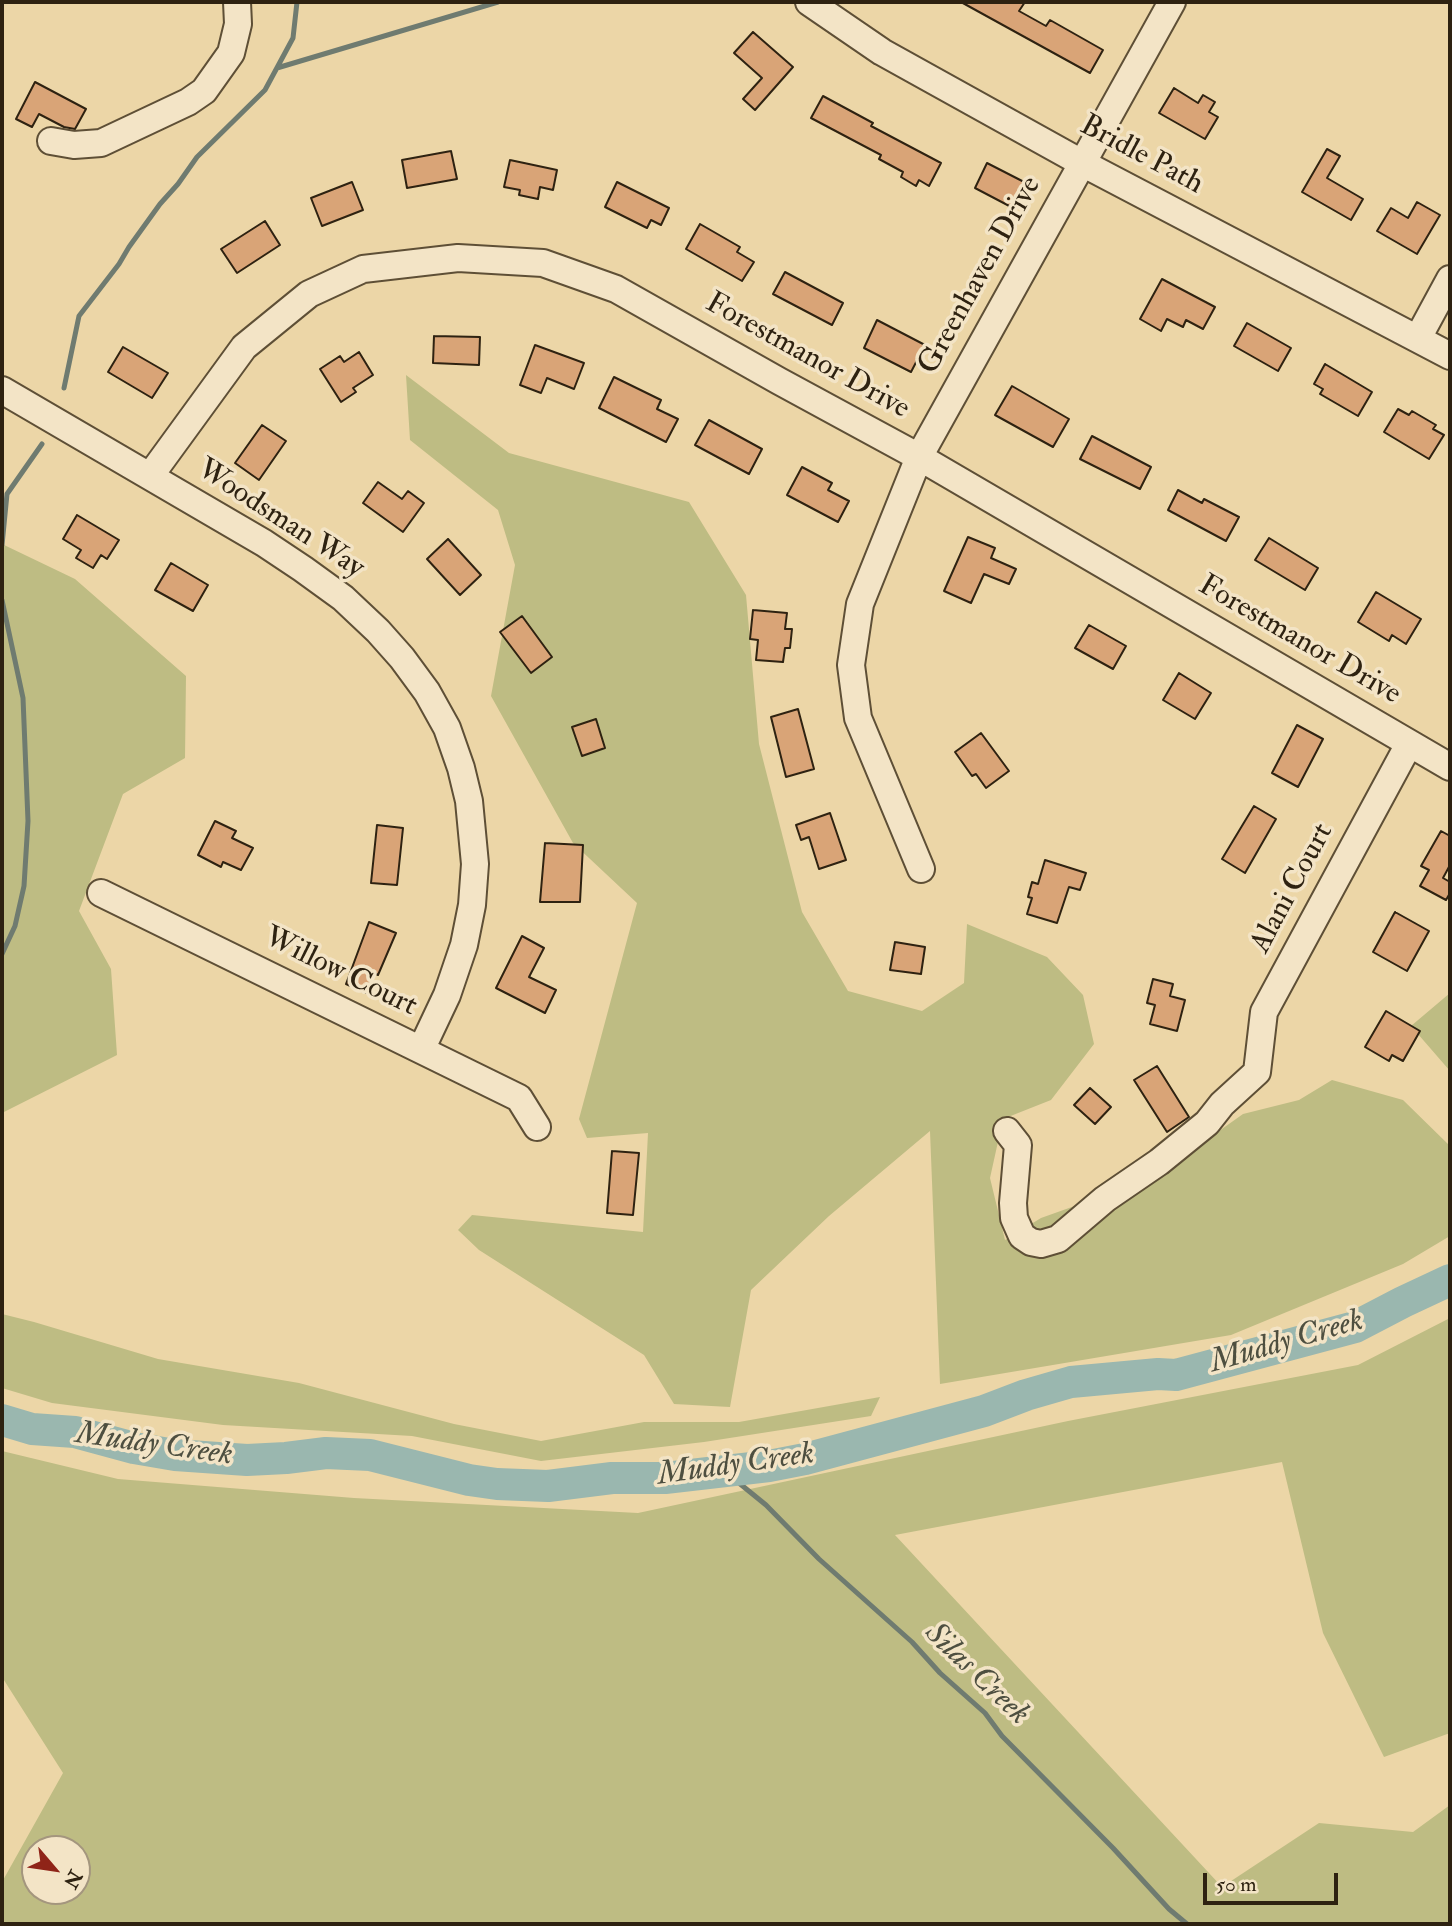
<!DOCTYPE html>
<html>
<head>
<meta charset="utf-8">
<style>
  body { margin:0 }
  #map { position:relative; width:1452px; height:1926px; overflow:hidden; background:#ecd6a7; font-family:"IM FELL Double Pica",serif }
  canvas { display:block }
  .frame { position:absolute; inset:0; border:4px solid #2e2211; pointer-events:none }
  .north { position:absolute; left:21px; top:1835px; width:70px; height:70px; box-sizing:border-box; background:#f3e4c6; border:2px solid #a4967e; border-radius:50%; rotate:119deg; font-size:19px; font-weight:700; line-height:28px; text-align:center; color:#2e2211 }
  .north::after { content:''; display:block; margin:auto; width:24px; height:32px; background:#8f2418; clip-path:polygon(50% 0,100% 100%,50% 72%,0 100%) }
  .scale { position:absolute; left:1203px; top:1873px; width:135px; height:32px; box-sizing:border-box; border:4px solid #2e2211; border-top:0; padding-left:9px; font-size:21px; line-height:24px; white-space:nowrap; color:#2e2211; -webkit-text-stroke:5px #f3e4c6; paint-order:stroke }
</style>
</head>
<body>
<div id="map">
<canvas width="1452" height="1926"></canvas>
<div class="frame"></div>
<div class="north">N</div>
<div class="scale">50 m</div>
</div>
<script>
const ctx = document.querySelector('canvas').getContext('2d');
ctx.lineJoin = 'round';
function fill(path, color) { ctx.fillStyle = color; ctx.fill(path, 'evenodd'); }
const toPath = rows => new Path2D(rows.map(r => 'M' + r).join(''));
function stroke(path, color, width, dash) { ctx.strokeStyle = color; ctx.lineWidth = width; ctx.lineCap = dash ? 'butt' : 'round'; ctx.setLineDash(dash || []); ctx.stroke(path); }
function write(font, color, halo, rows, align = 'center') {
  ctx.font = font + ' "IM FELL Double Pica",serif'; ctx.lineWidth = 7; ctx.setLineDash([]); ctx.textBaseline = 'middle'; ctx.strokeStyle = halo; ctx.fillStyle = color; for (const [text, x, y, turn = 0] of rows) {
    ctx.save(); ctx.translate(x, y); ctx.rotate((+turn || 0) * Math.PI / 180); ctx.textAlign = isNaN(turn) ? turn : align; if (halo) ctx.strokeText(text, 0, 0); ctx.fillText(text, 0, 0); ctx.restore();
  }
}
const green = toPath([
  [406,375,509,453,689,502,746,595,759,744,802,912,848,991,922,1011,964,983,967,924,1047,957,1083,995,1094,1044,1051,1100,1003,1119,990,1178,1005,1240,1041,1218,1153,1178,1243,1114,1299,1100,1332,1080,1403,1100,1450,1146,1450,1236,1403,1264,1231,1335,940,1384,930,1131,829,1216,751,1290,730,1407,674,1404,644,1355,479,1250,458,1230,472,1215,643,1232,648,1133,587,1138,579,1119,637,903,573,843,491,696,515,565,498,510,410,440],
  [2,544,75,579,186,676,185,758,123,794,79,911,111,969,117,1055,2,1113],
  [1450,993,1450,1071,1411,1026],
  [2,1314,34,1322,158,1359,299,1383,454,1424,541,1441,644,1422,739,1422,880,1397,871,1416,704,1442,541,1461,412,1436,223,1425,52,1403,2,1388],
  [1450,1318,1450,1733,1384,1757,1323,1633,1282,1462,895,1535,1222,1887,1319,1823,1413,1832,1450,1805,1450,1924,2,1924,2,1882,63,1773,2,1677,2,1451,118,1479,354,1498,638,1513,1068,1421,1358,1365],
  [77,1849,77,1891,35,1891,35,1849]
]);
const stream = toPath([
  [277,68,498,2],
  [64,388,79,316,119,264,129,247,160,204,178,184,197,157,265,90,293,38,297,2],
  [2,545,7,494,42,444],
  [2,600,23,698,28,821,24,886,15,926,2,954],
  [723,1470,766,1505,819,1559,912,1642,940,1673,985,1713,1002,1736,1113,1848,1169,1909,1187,1924]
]);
const river = toPath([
  [2,1420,32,1429,75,1432,134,1448,175,1455,247,1460,286,1458,326,1453,370,1455,469,1480,497,1484,548,1486,612,1478,665,1478,769,1466,805,1459,984,1411,1026,1395,1071,1382,1158,1374,1176,1375,1355,1327,1403,1302,1450,1280]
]);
const building = toPath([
  [961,2,1025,2,1019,11,1046,26,1050,20,1103,50,1090,73,961,2],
  [753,32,793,67,755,110,743,99,762,78,734,53,753,32],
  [35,82,86,109,75,129,64,127,39,114,32,127,16,119,35,82],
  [1174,88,1198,103,1203,95,1215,102,1209,112,1218,117,1205,139,1159,113,1174,88],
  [823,96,873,123,871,126,941,163,929,186,919,180,916,186,901,177,903,172,879,159,881,155,811,118,823,96],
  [1327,149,1340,156,1327,178,1363,199,1351,220,1302,192,1327,149],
  [451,151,457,179,407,188,402,160,451,151],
  [510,160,557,170,553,190,540,187,538,199,519,195,520,190,504,187,510,160],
  [987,163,1028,184,1015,209,975,188,987,163],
  [352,182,363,210,322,226,311,198,352,182],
  [617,182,669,208,661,225,651,220,647,228,605,207,617,182],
  [1417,202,1440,215,1417,254,1377,231,1391,208,1408,218,1417,202],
  [265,221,280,245,237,273,221,249,265,221],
  [700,224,740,247,737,252,754,262,742,281,686,249,700,224],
  [785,272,843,303,832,325,773,294,785,272],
  [1162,279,1215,307,1203,329,1186,320,1183,327,1167,319,1161,331,1140,319,1162,279],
  [877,320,925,345,911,372,864,348,877,320],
  [1247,323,1291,348,1278,371,1234,346,1247,323],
  [434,336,480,337,479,365,433,363,434,336],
  [535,345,584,363,574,389,547,378,541,393,520,385,535,345],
  [123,347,168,373,152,398,108,372,123,347],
  [359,352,373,375,353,388,356,392,341,402,320,369,340,356,344,362,359,352],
  [1325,364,1372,392,1358,416,1320,394,1323,389,1314,384,1325,364],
  [614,377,661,400,657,409,678,419,666,442,599,408,614,377],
  [1012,386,1069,419,1053,447,995,415,1012,386],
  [1398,409,1409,415,1412,411,1436,425,1433,429,1444,435,1429,459,1384,432,1398,409],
  [709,420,762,449,749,474,695,445,709,420],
  [262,425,286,441,259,480,235,463,262,425],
  [1092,436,1151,467,1140,489,1080,459,1092,436],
  [802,467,832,483,828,490,849,501,838,522,787,495,802,467],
  [378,482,402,499,408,491,424,503,403,532,363,503,378,482],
  [1178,490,1202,503,1204,499,1239,517,1226,541,1168,510,1178,490],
  [77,515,119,540,107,559,101,555,93,568,76,558,81,550,63,539,77,515],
  [968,537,995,548,991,558,1016,569,1009,584,984,574,971,603,944,591,968,537],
  [1269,538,1318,568,1305,590,1255,560,1269,538],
  [448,539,481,575,460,595,427,559,448,539],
  [171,563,208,585,193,611,155,590,171,563],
  [1376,592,1421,619,1406,644,1392,635,1389,641,1358,622,1376,592],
  [753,610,787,613,785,629,792,629,790,648,785,648,783,662,756,660,758,640,750,639,753,610],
  [522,616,552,657,531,673,500,632,522,616],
  [1089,625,1126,646,1113,669,1075,648,1089,625],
  [1179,673,1211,693,1195,719,1163,700,1179,673],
  [798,709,814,769,786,777,771,717,798,709],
  [596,719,605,748,582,756,572,727,596,719],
  [1297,725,1323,739,1298,787,1272,773,1297,725],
  [981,733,1009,771,986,788,976,774,972,776,955,752,981,733],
  [1254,806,1276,819,1245,873,1222,859,1254,806],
  [830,813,846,860,819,869,809,837,801,840,796,825,830,813],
  [215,821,236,831,232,838,253,848,241,870,223,862,221,867,198,855,215,821],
  [377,825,403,828,397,885,371,883,377,825],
  [1441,831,1450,836,1450,865,1443,878,1450,882,1450,893,1446,900,1420,886,1429,870,1421,866,1441,831],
  [545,843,583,845,580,902,540,902,545,843],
  [1045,860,1086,873,1080,890,1069,887,1057,923,1027,914,1032,898,1028,897,1032,882,1038,884,1045,860],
  [1395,912,1429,931,1407,971,1373,952,1395,912],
  [369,922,396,933,378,975,374,973,366,993,346,984,369,922],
  [522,936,544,948,529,977,556,990,545,1013,496,988,522,936],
  [895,942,925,947,921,974,890,970,895,942],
  [1153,979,1173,984,1170,996,1185,1000,1177,1031,1150,1024,1155,1005,1147,1003,1153,979],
  [1386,1011,1420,1031,1403,1061,1392,1055,1389,1061,1365,1047,1386,1011],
  [1157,1066,1189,1117,1167,1132,1134,1080,1157,1066],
  [1090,1088,1111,1107,1095,1124,1074,1105,1090,1088],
  [612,1151,639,1153,633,1215,607,1213,612,1151]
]);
const minor = toPath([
  [809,2,882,52,1082,163,1450,356],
  [51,141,74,145,101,143,188,102,204,91,231,53,238,24,237,2],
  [1418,338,1450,279],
  [2,390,264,543,303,569,343,598,378,631,402,658,427,692,447,728,461,768,469,801,475,864,472,905,464,945,447,995,421,1050],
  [150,476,244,347,309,294,363,269,458,258,543,263,616,289,779,381,919,457,1450,767],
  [921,869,858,718,851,665,860,604,919,457,1172,2],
  [101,893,519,1098,537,1127],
  [1007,1131,1018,1145,1013,1203,1014,1218,1022,1236,1031,1242,1041,1244,1058,1239,1105,1199,1159,1162,1207,1123,1222,1104,1257,1072,1264,1012,1409,744]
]);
const streetNames = [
  ["Bridle Path",1141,156,28],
  ["Greenhaven Drive",981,276,-61],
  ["Forestmanor Drive",807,357,29],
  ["Woodsman Way",280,520,33],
  ["Forestmanor Drive",1299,641,30],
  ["Alani Court",1293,889,-62],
  ["Willow Court",340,973,26]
];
const waterNames = [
  ["Muddy Creek",1287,1343,-16],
  ["Muddy Creek",154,1446,8],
  ["Muddy Creek",736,1466,-8],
  ["Silas Creek",976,1675,44]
];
fill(green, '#bebc83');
stroke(stream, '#6f7b70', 5);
stroke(river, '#9ab7af', 32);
fill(building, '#d9a477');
stroke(building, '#2e2211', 2);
stroke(minor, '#5e4f36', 30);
stroke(minor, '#f3e4c6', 26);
write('30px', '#2e2211', '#f3e4c6', streetNames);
write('italic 32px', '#4e4f40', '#f3e4c6', waterNames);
</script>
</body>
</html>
